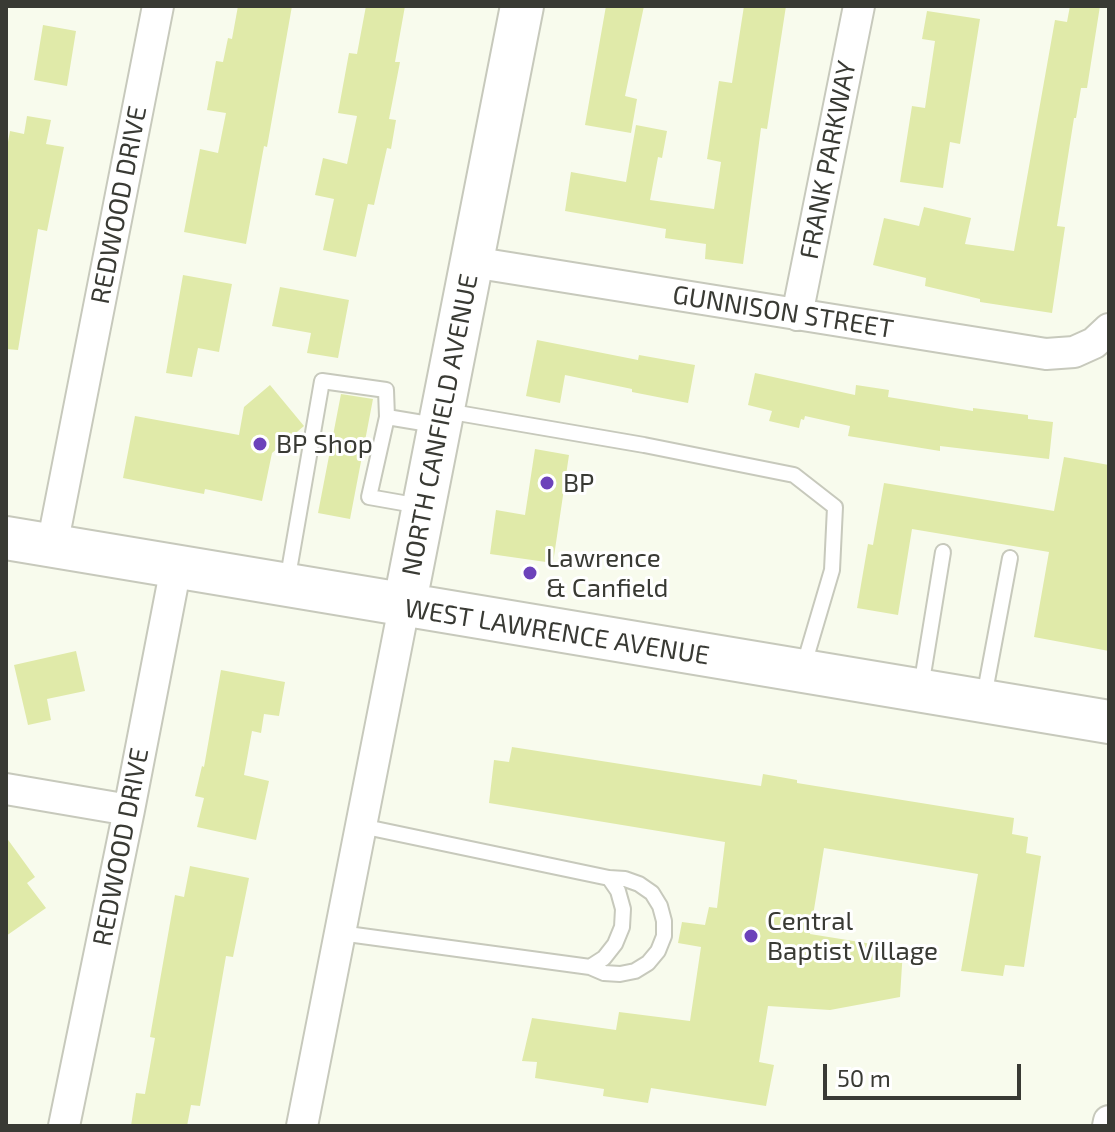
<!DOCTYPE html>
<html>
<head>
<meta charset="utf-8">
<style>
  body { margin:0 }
  #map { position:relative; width:1115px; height:1132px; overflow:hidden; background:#f8fbed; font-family:"Exo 2",sans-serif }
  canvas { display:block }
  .frame { position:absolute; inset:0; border:8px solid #393a34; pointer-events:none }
  .scale { position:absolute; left:823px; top:1064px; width:198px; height:36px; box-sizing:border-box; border:4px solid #393a34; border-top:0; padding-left:10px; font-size:24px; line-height:28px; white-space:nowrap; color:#393a34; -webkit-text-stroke:6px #fff; paint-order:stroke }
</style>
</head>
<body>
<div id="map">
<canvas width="1115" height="1132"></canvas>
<div class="frame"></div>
<div class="scale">50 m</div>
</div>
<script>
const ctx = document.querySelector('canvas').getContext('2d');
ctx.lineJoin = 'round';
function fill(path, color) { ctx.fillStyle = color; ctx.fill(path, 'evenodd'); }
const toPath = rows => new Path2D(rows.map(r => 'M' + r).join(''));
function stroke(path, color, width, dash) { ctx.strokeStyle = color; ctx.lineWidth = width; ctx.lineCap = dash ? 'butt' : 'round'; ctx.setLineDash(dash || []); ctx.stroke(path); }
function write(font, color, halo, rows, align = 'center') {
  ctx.font = font + ' "Exo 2",sans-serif'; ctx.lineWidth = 6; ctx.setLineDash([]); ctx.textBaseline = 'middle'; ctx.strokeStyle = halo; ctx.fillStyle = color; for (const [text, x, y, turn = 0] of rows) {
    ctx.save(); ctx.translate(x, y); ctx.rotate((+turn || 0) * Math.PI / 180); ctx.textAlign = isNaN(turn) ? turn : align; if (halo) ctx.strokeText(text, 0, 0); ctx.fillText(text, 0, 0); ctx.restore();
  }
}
const building = toPath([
  [238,6,292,6,267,147,264,146,246,244,184,232,200,149,218,153,226,113,207,110,216,61,223,62,228,38,232,39],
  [366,6,405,6,395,62,400,62,389,119,396,120,391,149,387,148,374,205,368,204,356,257,323,250,334,199,315,195,323,158,347,164,357,116,338,113,349,53,357,54],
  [606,6,644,6,625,96,637,99,631,133,585,125],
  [744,6,786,6,767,129,761,128,743,264,705,259,706,244,665,238,666,229,565,211,571,172,626,182,636,125,667,131,662,158,658,157,650,200,714,209,721,162,707,159,719,81,732,83],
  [1070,6,1100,6,1087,88,1081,88,1076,118,1074,118,1057,226,1065,227,1052,313,980,302,980,299,925,286,926,278,873,265,884,218,919,226,924,207,971,218,965,244,1014,251,1055,20,1067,22],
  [927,11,980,19,960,144,950,142,943,188,900,182,912,106,925,108,935,41,922,39],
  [43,25,76,31,67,86,34,80],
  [27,116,51,120,46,144,64,147,47,231,38,229,18,350,6,349,6,153,10,131,24,134],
  [183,275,232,284,219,352,198,348,192,377,166,373],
  [280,287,349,300,338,358,307,353,311,333,272,326],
  [537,340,638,360,639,355,695,365,688,403,632,392,632,389,565,375,560,403,526,396],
  [755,373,855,395,856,385,889,390,888,397,973,411,973,408,1028,415,1028,419,1053,422,1049,459,940,446,940,451,848,436,850,426,805,416,804,420,801,419,799,428,769,421,772,411,748,405],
  [270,385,304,426,272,453,262,501,205,489,204,494,123,478,135,416,239,435,244,407],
  [341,394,373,399,350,519,318,513],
  [535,449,569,455,553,563,490,554,496,510,525,515],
  [1064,457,1109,465,1109,651,1034,637,1049,552,912,529,898,615,857,608,868,544,873,545,884,483,1054,511],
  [76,651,85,691,47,699,51,720,28,725,14,665],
  [221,670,285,682,279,716,264,714,261,733,252,731,244,775,269,781,256,840,197,827,204,798,195,796,202,766,204,767],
  [512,747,761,786,763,774,797,780,797,783,1014,818,1012,834,1028,837,1026,853,1041,856,1024,967,1005,965,1003,976,961,971,978,874,824,848,810,934,903,949,900,997,830,1010,768,1006,759,1062,774,1065,766,1106,651,1088,648,1103,603,1096,604,1089,535,1078,537,1062,522,1061,532,1018,616,1030,619,1012,690,1021,701,947,678,943,682,922,705,925,709,907,717,908,725,842,489,803,494,760,509,762],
  [6,837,35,877,27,883,46,908,6,936],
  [190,866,249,878,233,957,226,956,200,1106,191,1105,187,1126,131,1126,136,1093,145,1094,155,1038,150,1037,175,895,184,897]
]);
const lane = toPath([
  [446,411,644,445,794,475,835,507,832,570,803,668],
  [420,506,369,497,387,417,435,425],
  [287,582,322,381,386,390,387,417],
  [921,687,943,552],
  [984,697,1010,558],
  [361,826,609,878,618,891,623,909,622,927,615,944,604,958,590,967],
  [340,933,590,967,604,973,620,974,635,971,648,963,658,951,664,936,664,921,660,906,652,893,639,884,625,879,609,878]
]);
const street = toPath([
  [472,262,1046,354,1074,352,1094,343,1109,329],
  [797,315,859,6],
  [52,546,158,6],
  [6,789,129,810],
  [64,1126,129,810,176,567],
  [302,1126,404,607],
  [1108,1126,1109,1121]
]);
const secondary = toPath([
  [6,538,1109,722],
  [404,607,522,6]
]);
const markers = [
  [260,444,8,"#6c42ba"],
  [547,483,8,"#6c42ba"],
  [530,573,8,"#6c42ba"],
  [751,936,8,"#6c42ba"]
];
const streetNames = [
  ["FRANK PARKWAY",828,160,-79],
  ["REDWOOD DRIVE",119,205,-79],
  ["GUNNISON STREET",783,312,9],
  ["NORTH CANFIELD AVENUE",440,425,-79],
  ["WEST LAWRENCE AVENUE",557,632,9],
  ["REDWOOD DRIVE",121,847,-79]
];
const poiNames = [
  ["BP Shop",276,444],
  ["BP",563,483],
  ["Lawrence",546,558],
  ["& Canfield",546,588],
  ["Central",767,921],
  ["Baptist Village",767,951]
];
fill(building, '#e0eaa9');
stroke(lane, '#c7c9bc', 18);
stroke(street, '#c7c9bc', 34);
stroke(secondary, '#c7c9bc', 46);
stroke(lane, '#fff', 14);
stroke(street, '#fff', 30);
stroke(secondary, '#fff', 42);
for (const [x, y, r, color] of markers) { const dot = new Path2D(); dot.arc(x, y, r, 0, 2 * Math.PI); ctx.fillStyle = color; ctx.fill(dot); stroke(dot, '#fff', 3); }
write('26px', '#393a34', '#fff', streetNames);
write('26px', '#393a34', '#fff', poiNames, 'left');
</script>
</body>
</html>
